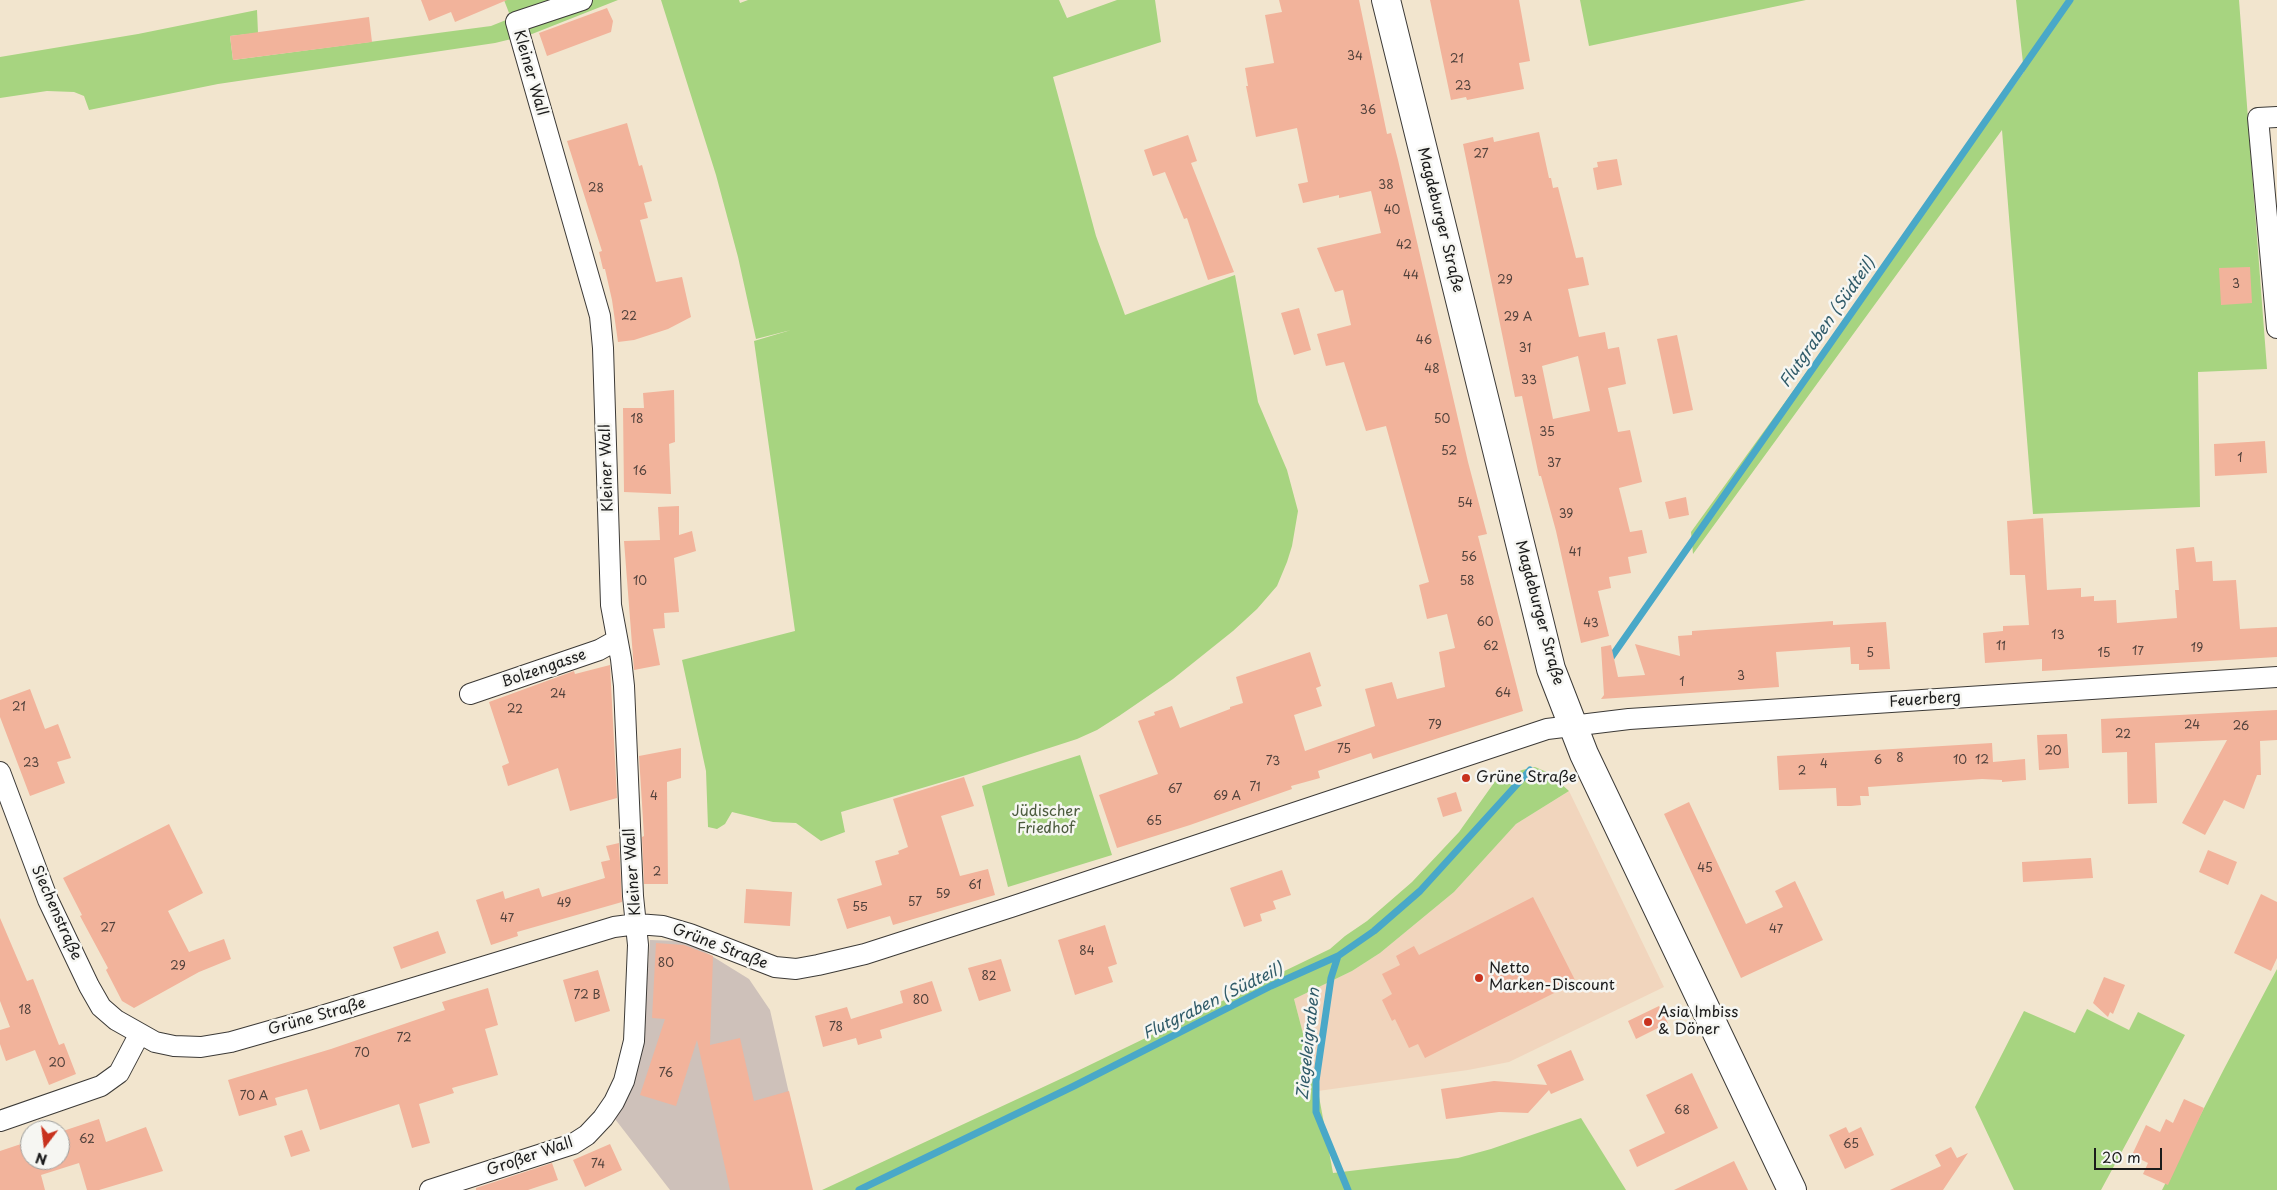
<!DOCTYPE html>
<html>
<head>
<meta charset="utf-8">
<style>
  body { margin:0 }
  #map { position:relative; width:2277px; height:1190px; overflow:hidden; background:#f2e5ce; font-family:"Playpen Sans",sans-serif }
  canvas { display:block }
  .north { position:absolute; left:20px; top:1120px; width:50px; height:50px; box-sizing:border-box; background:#f6f6f2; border:1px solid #9f9f9c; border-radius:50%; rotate:195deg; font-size:14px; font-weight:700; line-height:20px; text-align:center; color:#1c1c1c }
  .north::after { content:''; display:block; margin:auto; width:18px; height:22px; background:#c8321e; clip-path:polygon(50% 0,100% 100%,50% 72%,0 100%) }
  .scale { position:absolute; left:2094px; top:1148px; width:68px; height:22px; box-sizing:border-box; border:2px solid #1c1c1c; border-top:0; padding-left:6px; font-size:15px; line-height:18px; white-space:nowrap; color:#1c1c1c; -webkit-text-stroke:4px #f6f6f2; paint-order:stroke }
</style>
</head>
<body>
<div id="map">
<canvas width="2277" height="1190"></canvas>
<div class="north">N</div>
<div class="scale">20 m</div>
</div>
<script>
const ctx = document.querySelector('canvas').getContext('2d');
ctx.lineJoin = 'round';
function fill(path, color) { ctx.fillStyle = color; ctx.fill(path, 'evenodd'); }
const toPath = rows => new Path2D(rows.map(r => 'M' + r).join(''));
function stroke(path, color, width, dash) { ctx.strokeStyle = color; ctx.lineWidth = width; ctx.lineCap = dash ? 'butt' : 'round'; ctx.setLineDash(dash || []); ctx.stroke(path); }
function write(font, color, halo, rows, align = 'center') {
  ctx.font = font + ' "Playpen Sans",sans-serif'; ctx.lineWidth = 5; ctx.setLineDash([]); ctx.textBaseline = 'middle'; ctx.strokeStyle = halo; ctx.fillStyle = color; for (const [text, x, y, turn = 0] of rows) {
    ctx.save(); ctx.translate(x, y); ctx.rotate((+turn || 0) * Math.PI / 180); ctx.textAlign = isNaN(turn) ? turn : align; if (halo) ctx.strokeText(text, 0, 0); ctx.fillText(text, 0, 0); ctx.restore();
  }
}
const built = toPath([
  [1569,791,1664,987,1509,1062,1468,1070,1318,1091,1294,999,1352,971,1380,953,1454,892,1516,824]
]);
const industrial = toPath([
  [650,940,681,941,694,945,749,979,770,1010,811,1190,670,1190,615,1119,631,1089,641,1057]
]);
const green = toPath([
  [504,0,618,0,532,34,495,43,218,84,89,110,84,96,74,92,47,91,0,98,0,57,138,34,257,10,258,33,230,36,233,60,491,26,511,18],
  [661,0,739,0,740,3,748,0,1059,0,1067,18,1117,0,1155,0,1161,42,1053,77,1096,236,1125,315,1235,275,1258,402,1287,470,1298,511,1292,546,1287,562,1277,586,1257,609,1233,631,1173,679,1119,716,1097,730,1077,739,966,775,841,812,845,832,821,841,796,823,773,822,732,812,725,824,717,829,708,827,706,771,682,660,795,631,754,341,791,330,756,339,738,257,716,175],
  [1580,0,1806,0,1589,46],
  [2016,0,2239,0,2267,369,2198,372,2200,507,2033,514,2002,130,1693,554,1691,532,2024,72],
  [1080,755,1112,855,1008,887,982,786],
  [1535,767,1549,773,1569,791,1516,824,1454,892,1380,953,1352,971,1294,999,1318,1091,1333,1173,1458,1158,1491,1149,1581,1118,1626,1190,822,1190,1069,1075,1330,949,1345,936,1367,921,1412,882,1459,832,1496,780,1522,770],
  [2277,969,2277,1190,2162,1190,2225,1067],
  [2087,1009,2129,1030,2138,1012,2185,1035,2101,1190,2014,1190,1975,1107,2024,1011,2075,1033]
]);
const stream = toPath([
  [1608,662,2070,0],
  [1338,956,1331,978,1316,1081,1316,1112,1348,1190],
  [859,1190,1074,1086,1271,986,1338,956,1374,931,1420,891,1530,770]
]);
const building = toPath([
  [421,0,507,0,455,22,451,12,429,21],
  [1279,0,1359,0,1387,134,1391,133,1398,160,1468,462,1487,534,1478,536,1523,711,1373,759,1371,753,1318,771,1320,778,1291,786,1292,789,1190,825,1117,848,1099,795,1158,774,1138,721,1155,715,1154,712,1172,706,1180,728,1230,709,1230,707,1243,703,1236,677,1310,652,1321,686,1316,688,1322,706,1294,715,1305,751,1375,726,1365,689,1392,682,1397,699,1445,687,1439,652,1455,648,1447,614,1427,619,1419,585,1429,582,1386,426,1366,431,1344,362,1326,366,1317,334,1351,325,1343,290,1335,292,1317,248,1381,233,1371,191,1339,198,1339,195,1303,203,1298,184,1308,182,1297,128,1256,137,1246,86,1248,86,1245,68,1274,63,1265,15,1282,12],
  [1430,0,1519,0,1530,61,1519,63,1524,89,1467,100,1466,97,1451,100],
  [607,8,613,21,611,32,547,56,539,33],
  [369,17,372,42,233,60,230,36],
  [627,123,639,166,642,165,652,201,644,203,648,218,640,220,656,282,682,277,691,317,668,329,634,340,618,342,612,300,605,269,603,269,599,252,602,251,567,141],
  [1539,132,1549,178,1551,178,1553,188,1558,187,1576,258,1583,257,1589,285,1568,289,1579,337,1605,332,1608,349,1619,347,1626,384,1608,388,1618,432,1630,430,1642,482,1619,488,1630,532,1642,530,1647,553,1628,557,1631,573,1609,577,1611,588,1598,591,1609,636,1581,643,1556,531,1541,476,1539,476,1522,396,1515,397,1463,144,1493,137,1494,142],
  [1578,356,1590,411,1553,419,1542,366],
  [1188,135,1197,161,1191,163,1234,272,1208,280,1187,218,1184,219,1165,172,1153,176,1144,150],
  [1617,159,1622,185,1597,190,1593,168,1598,167,1597,162],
  [2250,267,2252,303,2221,305,2219,268],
  [1299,308,1311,350,1294,355,1281,313],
  [1677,335,1693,410,1673,414,1657,339],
  [674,390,675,442,669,444,671,494,624,492,623,408,644,408,643,393],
  [2265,441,2267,473,2215,476,2214,444],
  [1686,497,1689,515,1669,519,1665,502],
  [679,506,679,535,692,531,696,551,674,558,679,612,664,613,665,628,653,629,660,665,634,670,624,541,660,540,658,507],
  [2043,518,2047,590,2081,588,2081,597,2094,596,2094,601,2116,600,2117,623,2177,618,2175,590,2179,590,2176,549,2194,547,2196,562,2212,561,2213,581,2236,580,2240,629,2277,627,2277,657,2042,671,2042,659,1985,663,1983,633,2003,631,2003,626,2029,625,2025,575,2010,575,2007,521],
  [1833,621,1833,625,1886,622,1890,669,1859,670,1859,664,1851,664,1850,647,1776,652,1779,687,1601,699,1604,695,1601,647,1611,645,1618,677,1645,675,1635,644,1680,656,1678,636,1692,635,1692,631],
  [610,665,617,798,570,811,558,768,508,786,502,766,509,763,489,702,574,671,575,674],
  [30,689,45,729,58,724,71,758,57,762,65,783,30,796,0,717,0,700],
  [2277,710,2277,740,2260,741,2261,775,2257,775,2244,809,2224,800,2205,835,2182,823,2227,740,2155,743,2157,803,2128,804,2127,752,2102,753,2101,719],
  [2067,734,2069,768,2039,770,2037,735],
  [1992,743,1993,762,2025,759,2026,780,2002,782,2002,780,1982,779,1868,787,1869,796,1860,796,1861,805,1851,806,1837,806,1836,788,1779,790,1777,756],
  [681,748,681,778,667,782,668,884,644,884,642,837,644,836,639,756],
  [964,777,974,806,941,816,960,876,988,869,995,895,893,925,890,916,847,929,837,899,882,885,875,861,899,854,898,851,908,847,893,799],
  [1456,792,1462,811,1443,817,1437,798],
  [1689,802,1746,924,1783,907,1775,891,1795,881,1823,940,1741,978,1664,814],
  [169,824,203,893,168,911,189,952,224,939,231,959,199,972,134,1008,122,1001,106,970,108,968,80,916,82,915,63,878],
  [619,843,622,902,517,932,518,936,491,945,476,900,503,891,505,899,539,888,542,897,605,878,601,862,610,860,606,846],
  [2208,850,2237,862,2228,885,2199,872],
  [2091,858,2093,878,2023,882,2022,862],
  [1282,870,1291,895,1273,901,1276,909,1260,914,1262,921,1244,927,1230,888],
  [746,889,792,892,790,926,744,923],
  [2261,894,2277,902,2277,958,2271,971,2234,953],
  [1533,897,1576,982,1425,1058,1418,1044,1409,1048,1395,1019,1392,1021,1382,1000,1392,994,1382,974,1400,965,1396,956,1414,946,1419,955],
  [0,918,27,981,33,979,59,1045,64,1043,76,1074,49,1085,35,1050,6,1061,0,1044,0,1030,10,1027,0,1001],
  [1105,925,1117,964,1108,967,1113,982,1075,995,1058,940],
  [438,931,446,953,401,969,393,947],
  [656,943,684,945,713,956,710,1045,740,1038,754,1101,789,1091,813,1190,730,1190,697,1040,676,1106,640,1095,665,1019,652,1018],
  [1001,959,1011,991,979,1001,968,968],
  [598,970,610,1011,575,1022,563,980],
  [2104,977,2125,985,2113,1014,2110,1012,2108,1017,2093,1003],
  [932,981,942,1011,880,1030,882,1038,858,1045,856,1038,823,1047,815,1016,847,1007,851,1019,903,1003,900,991],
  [488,988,498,1025,485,1029,498,1075,452,1088,454,1093,419,1104,430,1143,412,1148,399,1104,320,1130,307,1089,275,1098,277,1105,239,1116,228,1080,331,1049,445,1010,442,1002],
  [1659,1006,1668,1023,1636,1039,1628,1021],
  [1571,1050,1584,1080,1551,1094,1549,1090,1528,1113,1499,1112,1446,1119,1441,1089,1494,1081,1547,1085,1537,1065],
  [1692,1073,1718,1128,1637,1167,1629,1150,1665,1133,1646,1095],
  [2184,1099,2204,1108,2168,1185,2143,1174,2148,1163,2132,1155,2146,1125,2160,1132,2166,1119,2173,1123],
  [99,1119,106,1142,146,1127,163,1171,99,1190,87,1190,79,1163,41,1175,45,1190,0,1190,0,1151,30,1141,30,1160,60,1160,60,1132],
  [1846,1127,1849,1133,1861,1127,1874,1155,1845,1169,1829,1135],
  [302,1130,310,1151,291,1157,284,1136],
  [610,1144,622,1170,585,1187,573,1160],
  [1951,1147,1957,1158,1968,1153,1943,1190,1890,1190,1941,1166,1935,1155],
  [1734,1161,1748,1190,1674,1190],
  [552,1163,558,1180,528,1190,476,1190,476,1188]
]);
const street = toPath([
  [2277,117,2258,118,2277,328],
  [470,694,599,650,617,640],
  [0,772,48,900,89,986,101,1007,116,1020,155,1042,174,1046,201,1047,231,1042,308,1020,614,927,637,924,663,926,690,934,775,967,796,969,818,965,865,954,1011,907,1547,729,1629,719,2277,677],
  [0,1121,101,1086,119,1073,139,1035],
  [430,1190,573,1144,587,1135,603,1118,614,1102,624,1081,634,1041,638,945,633,896,624,686,621,659,611,605,603,348,600,316,516,22,582,0]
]);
const primary = toPath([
  [1386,0,1551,669,1584,754,1792,1190]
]);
const markers = [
  [1466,778,5,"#c8321e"],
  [1479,978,5,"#c8321e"],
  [1648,1022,5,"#c8321e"]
];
const numberNames = [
  ["34",1355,57],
  ["21",1457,60],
  ["23",1463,87],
  ["36",1368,111],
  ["27",1481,155],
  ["38",1386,186],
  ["28",596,189],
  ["40",1392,211],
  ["42",1404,246],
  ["44",1411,276],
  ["29",1505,281],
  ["3",2236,285],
  ["22",629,317],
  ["29 A",1518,318],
  ["46",1424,341],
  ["31",1525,349],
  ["48",1432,370],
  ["33",1529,381],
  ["18",637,420],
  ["50",1442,420],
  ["35",1547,433],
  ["52",1449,452],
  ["1",2240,459],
  ["37",1554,464],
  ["16",640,472],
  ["54",1465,504],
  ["39",1566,515],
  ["41",1575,553],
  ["56",1469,558],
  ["10",640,582],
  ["58",1467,582],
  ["60",1485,623],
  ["43",1591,624],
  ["13",2058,636],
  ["62",1491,647],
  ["11",2001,647],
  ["19",2197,649],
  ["17",2138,652],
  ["5",1870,654],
  ["15",2104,654],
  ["3",1741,677],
  ["1",1682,683],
  ["64",1503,694],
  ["24",558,695],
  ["21",19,708],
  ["22",515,710],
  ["79",1435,726],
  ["24",2192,726],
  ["26",2241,727],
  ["22",2123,735],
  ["75",1344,750],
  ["20",2053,752],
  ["8",1900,759],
  ["6",1878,761],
  ["10",1960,761],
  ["12",1982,761],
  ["73",1273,762],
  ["23",31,764],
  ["4",1824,765],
  ["2",1802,772],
  ["71",1255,788],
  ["67",1175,790],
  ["4",654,797],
  ["69 A",1227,797],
  ["65",1154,822],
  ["45",1705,869],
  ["2",657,873],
  ["61",975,886],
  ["59",943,895],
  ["57",915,903],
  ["49",564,904],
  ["55",860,908],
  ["47",507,919],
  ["27",108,929],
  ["47",1776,930],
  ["84",1087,952],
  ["80",666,964],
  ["29",178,967],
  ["82",989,977],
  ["72 B",587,996],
  ["80",921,1001],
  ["18",25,1011],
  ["78",836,1028],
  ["72",404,1039],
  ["70",362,1054],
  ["20",57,1064],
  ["76",666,1074],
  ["70 A",254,1097],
  ["68",1682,1111],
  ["62",87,1140],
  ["65",1851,1145],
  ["74",598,1165]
];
const streetNames = [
  ["Kleiner Wall",530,73,74],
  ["Magdeburger Straße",1440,220,76],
  ["Kleiner Wall",607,468,-92],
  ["Magdeburger Straße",1539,613,75],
  ["Bolzengasse",544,669,-19],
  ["Feuerberg",1925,700,-4],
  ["Kleiner Wall",633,872,-94],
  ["Siechenstraße",56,913,66],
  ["Grüne Straße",720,947,21],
  ["Grüne Straße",317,1017,-16],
  ["Großer Wall",530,1157,-19]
];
const poiNames = [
  ["Grüne Straße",1476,778],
  ["Netto",1489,969],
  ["Marken-Discount",1489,986],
  ["Asia Imbiss",1658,1013],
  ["& Döner",1658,1030]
];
const parkNames = [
  ["Jüdischer",1046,812],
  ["Friedhof",1046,829]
];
const waterNames = [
  ["Flutgraben (Südteil)",1828,323,-55],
  ["Flutgraben (Südteil)",1213,1002,-26],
  ["Ziegeleigraben",1309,1044,-84]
];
fill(built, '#f1d5bd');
fill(industrial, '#cec1ba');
fill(green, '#a7d480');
stroke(stream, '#49a8c8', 7);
fill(building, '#f2b39b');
stroke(street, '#3c3a37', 22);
stroke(primary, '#3c3a37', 30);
stroke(street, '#fff', 20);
stroke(primary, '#fff', 28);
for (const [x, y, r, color] of markers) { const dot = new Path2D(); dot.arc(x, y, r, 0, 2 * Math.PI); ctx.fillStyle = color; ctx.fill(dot); stroke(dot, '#f6f6f2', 2); }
write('12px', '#52423c', null, numberNames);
write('15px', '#1c1c1c', '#f6f6f2', streetNames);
write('15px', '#1c1c1c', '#f6f6f2', poiNames, 'left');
write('15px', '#4d5c3f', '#f6f6f2', parkNames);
write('italic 16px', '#305b69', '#f6f6f2', waterNames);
</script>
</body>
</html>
